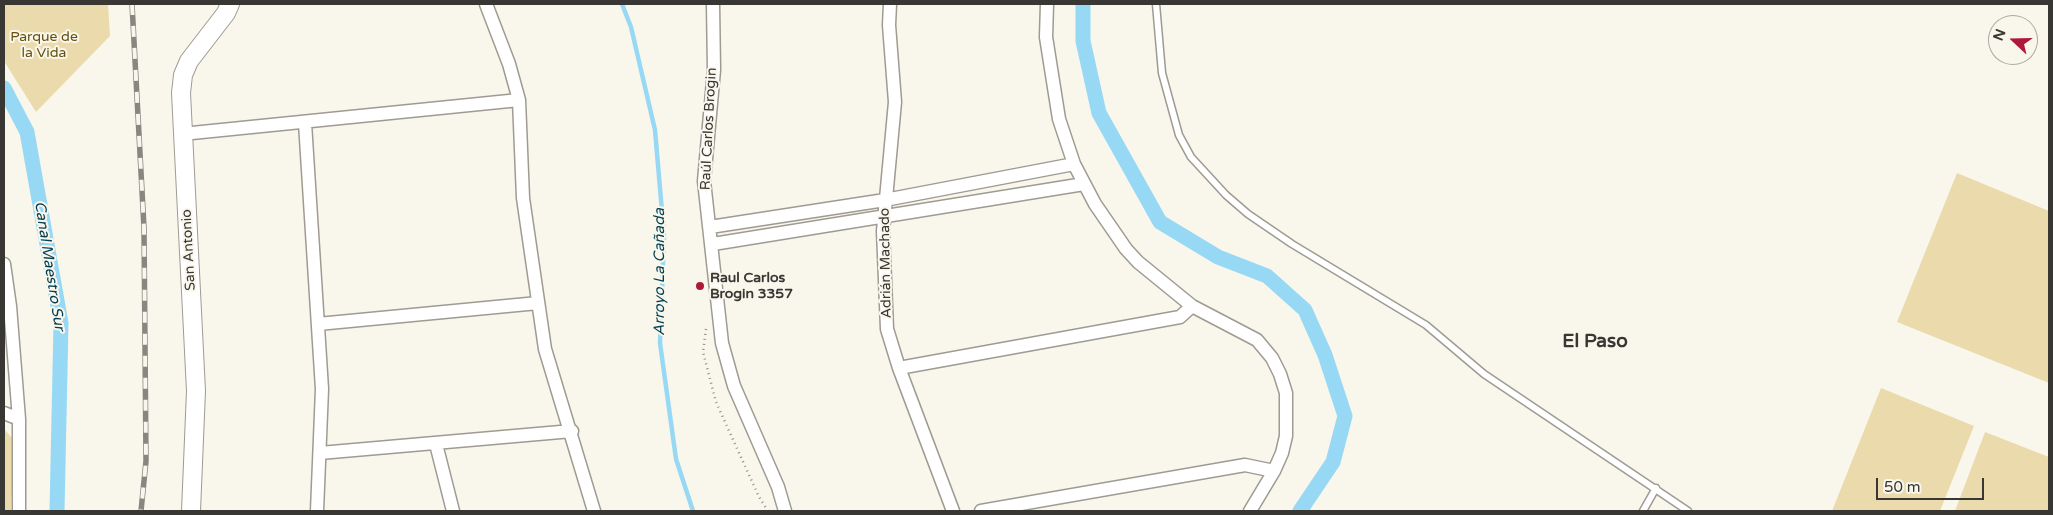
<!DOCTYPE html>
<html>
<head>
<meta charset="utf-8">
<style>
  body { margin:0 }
  #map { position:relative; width:2053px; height:515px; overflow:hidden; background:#f9f6ec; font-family:"Varela Round",sans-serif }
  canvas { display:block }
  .frame { position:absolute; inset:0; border:5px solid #383733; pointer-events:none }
  .north { position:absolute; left:1988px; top:15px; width:50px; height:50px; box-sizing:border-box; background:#f9f6ec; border:1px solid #acaaa2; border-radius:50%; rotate:291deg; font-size:14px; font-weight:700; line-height:20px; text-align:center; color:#383733 }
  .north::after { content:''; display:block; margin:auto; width:18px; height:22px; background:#ae1939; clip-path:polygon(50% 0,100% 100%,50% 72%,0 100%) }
  .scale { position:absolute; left:1876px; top:478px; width:108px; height:22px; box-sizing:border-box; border:2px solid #383733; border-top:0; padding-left:6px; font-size:15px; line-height:18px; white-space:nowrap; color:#383733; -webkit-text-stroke:4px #f9f6ec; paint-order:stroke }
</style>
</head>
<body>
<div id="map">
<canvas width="2053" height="515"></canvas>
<div class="frame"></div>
<div class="north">N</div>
<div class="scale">50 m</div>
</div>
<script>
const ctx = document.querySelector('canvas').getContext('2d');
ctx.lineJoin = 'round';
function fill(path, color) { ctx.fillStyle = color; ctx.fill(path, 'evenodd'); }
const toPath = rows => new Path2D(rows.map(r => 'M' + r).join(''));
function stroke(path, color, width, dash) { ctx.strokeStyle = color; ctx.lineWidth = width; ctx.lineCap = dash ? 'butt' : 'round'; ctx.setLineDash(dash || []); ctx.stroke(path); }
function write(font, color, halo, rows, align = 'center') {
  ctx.font = font + ' "Varela Round",sans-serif'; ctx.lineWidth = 4; ctx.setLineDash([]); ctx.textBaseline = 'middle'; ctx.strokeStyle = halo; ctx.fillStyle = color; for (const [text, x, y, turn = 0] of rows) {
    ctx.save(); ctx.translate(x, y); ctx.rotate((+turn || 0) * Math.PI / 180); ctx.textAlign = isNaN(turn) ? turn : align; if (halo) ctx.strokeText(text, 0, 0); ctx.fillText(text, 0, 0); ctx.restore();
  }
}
const green = toPath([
  [4,4,108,4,110,36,36,112,4,61],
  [1957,173,2049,211,2049,383,1897,322],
  [1881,388,1974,426,1940,511,1832,511],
  [4,429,14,440,11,511,4,511],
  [1985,432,2049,457,2049,511,1955,511]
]);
const stream = toPath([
  [622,4,631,27,655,130,664,235,660,343,676,459,693,511]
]);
const canal = toPath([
  [1083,4,1083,41,1099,113,1160,222,1218,257,1267,276,1305,310,1325,355,1345,416,1333,462,1300,511],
  [4,88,27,132,61,323,57,511]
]);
const path = toPath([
  [706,329,703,352,716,402,759,497,768,511]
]);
const lane = toPath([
  [1156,4,1162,73,1179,135,1191,157,1226,195,1248,214,1292,244,1426,325,1484,374,1688,511],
  [1643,511,1656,488]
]);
const street = toPath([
  [486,4,509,64,519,100,523,198,545,349,594,511],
  [713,4,714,70,704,181,722,343,734,386,778,487,785,511],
  [890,4,889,25,895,102,883,231,887,329,899,368,953,511],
  [1047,4,1046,37,1059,119,1074,164,1095,204,1126,249,1138,262,1192,306,1257,340,1272,358,1280,374,1286,393,1286,436,1282,453,1274,471,1250,511],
  [305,123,322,389,317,511],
  [182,134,519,100],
  [710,227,885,200,1074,164],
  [713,244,1084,184],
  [4,264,10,306,19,419,19,511],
  [318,324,538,303],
  [899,368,1180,317,1192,306],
  [4,413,19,419],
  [436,444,453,511],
  [320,453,572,431],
  [981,511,1245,465,1274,471]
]);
const secondary = toPath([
  [191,511,196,391,181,93,183,75,189,61,226,13,230,4]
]);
const rail = toPath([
  [132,4,144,228,146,461,141,511]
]);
const markers = [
  [700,286,5,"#ae1939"]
];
const parkNames = [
  ["Parque de",44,37],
  ["la Vida",44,53]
];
const streetNames = [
  ["Raúl Carlos Brogin",709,129,-87],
  ["San Antonio",189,250,-93],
  ["Adrián Machado",886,263,-91]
];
const poiNames = [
  ["Raul Carlos",710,278],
  ["Brogin 3357",710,294]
];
const waterNames = [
  ["Canal Maestro Sur",49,266,81],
  ["Arroyo La Cañada",660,272,-90]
];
const districtNames = [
  ["El Paso",1595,342]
];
fill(green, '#ebdbac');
stroke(stream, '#97d9f4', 4.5);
stroke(canal, '#97d9f4', 15);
stroke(lane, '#9e9b92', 9);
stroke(street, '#9e9b92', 15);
stroke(secondary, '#9e9b92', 20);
stroke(path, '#918f88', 2.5, [1, 4]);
stroke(lane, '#fff', 6);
stroke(street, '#fff', 12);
stroke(secondary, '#fff', 18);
stroke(rail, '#888680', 5.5);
stroke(rail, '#f9f6ec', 4, [11]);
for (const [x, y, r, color] of markers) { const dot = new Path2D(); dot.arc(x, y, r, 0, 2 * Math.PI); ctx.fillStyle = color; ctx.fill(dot); stroke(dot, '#f9f6ec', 2); }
write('14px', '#65510d', '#f9f6ec', parkNames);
write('14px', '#383733', '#f9f6ec', streetNames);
write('bold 14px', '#383733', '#f9f6ec', poiNames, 'left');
write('italic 15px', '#033f52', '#f9f6ec', waterNames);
write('bold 19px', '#383733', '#f9f6ec', districtNames);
</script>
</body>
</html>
